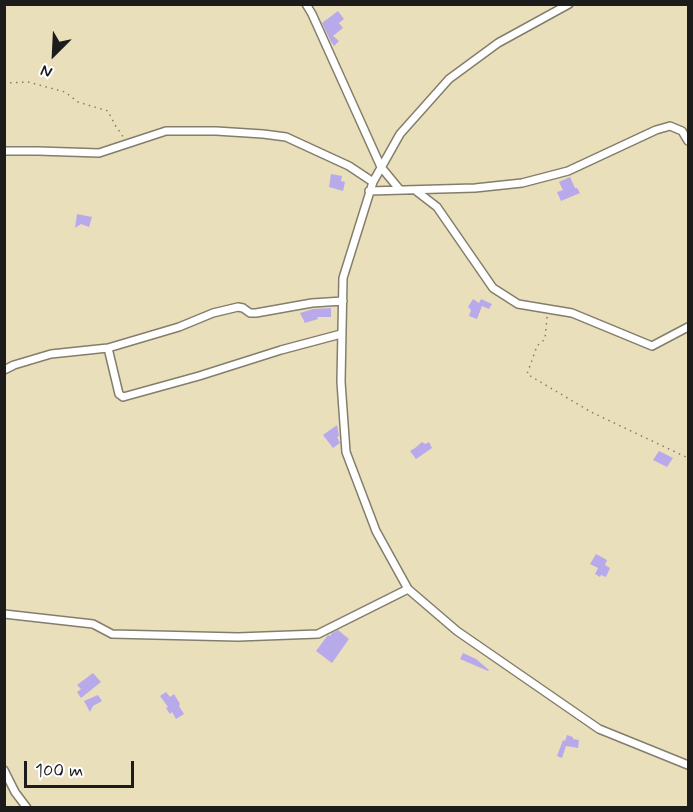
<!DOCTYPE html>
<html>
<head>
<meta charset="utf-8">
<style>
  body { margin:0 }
  #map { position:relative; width:693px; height:812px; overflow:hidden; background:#eadfbb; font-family:Mynerve,sans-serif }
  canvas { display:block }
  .frame { position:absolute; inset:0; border:6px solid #1c1c1c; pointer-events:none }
  .north { position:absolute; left:24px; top:24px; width:60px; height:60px; -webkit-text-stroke:4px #fff; paint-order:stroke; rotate:204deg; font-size:16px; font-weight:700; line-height:24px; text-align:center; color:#1c1c1c }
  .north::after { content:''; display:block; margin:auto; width:21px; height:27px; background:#1c1c1c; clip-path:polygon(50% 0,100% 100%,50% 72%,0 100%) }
  .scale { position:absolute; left:24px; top:761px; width:110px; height:27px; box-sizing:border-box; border:3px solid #1c1c1c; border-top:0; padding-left:8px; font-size:18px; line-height:21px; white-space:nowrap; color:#1c1c1c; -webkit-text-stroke:4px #fff; paint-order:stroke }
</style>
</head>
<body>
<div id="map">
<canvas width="693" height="812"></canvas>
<div class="frame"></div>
<div class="north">N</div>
<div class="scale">100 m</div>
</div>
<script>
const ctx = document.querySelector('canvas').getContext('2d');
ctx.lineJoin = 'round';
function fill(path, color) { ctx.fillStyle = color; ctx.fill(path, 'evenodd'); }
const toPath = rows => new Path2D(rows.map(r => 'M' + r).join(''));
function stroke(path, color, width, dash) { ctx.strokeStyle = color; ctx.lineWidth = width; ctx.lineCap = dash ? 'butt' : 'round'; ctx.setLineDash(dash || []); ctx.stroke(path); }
const building = toPath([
  [338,11,344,19,339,23,343,28,333,36,339,41,334,46,331,42,322,23],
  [331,174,342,176,341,181,345,182,343,191,329,187],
  [570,177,575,188,577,188,580,193,561,201,557,192,563,190,559,182],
  [77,214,92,217,89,227,81,224,75,228],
  [473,299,479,303,481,299,492,304,489,309,482,306,477,319,469,316,471,310,468,307],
  [331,308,331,317,317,317,318,319,305,323,300,313,313,309],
  [337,425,339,436,337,437,340,443,333,448,323,435],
  [422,442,425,444,429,442,432,448,416,459,410,451,415,448],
  [659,451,673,458,667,467,653,460],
  [596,554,607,560,605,565,610,568,606,577,601,575,600,577,595,574,598,568,590,564],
  [338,630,349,639,332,663,316,651,328,635,330,636,332,633],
  [463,653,476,659,489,670,488,671,460,659],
  [93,673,101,682,81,698,77,692,81,689,77,685],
  [166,692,170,697,174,694,180,704,179,706,184,714,176,719,172,712,170,714,166,708,168,707,160,696],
  [98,695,102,701,93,706,90,712,84,701],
  [567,735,573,737,573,739,579,740,578,748,566,746,562,758,557,756,563,740,565,741]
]);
const path = toPath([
  [4,83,28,82,65,92,78,102,108,111,115,125,124,138],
  [547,317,545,339,537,346,527,374,591,412,688,458]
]);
const minor = toPath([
  [306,4,312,14,381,167,400,190],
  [569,4,498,43,449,79,400,134,373,182,343,278,341,382,346,452,376,531,408,589,457,631,599,729,688,765],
  [4,151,38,151,99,153,166,131,216,131,263,134,286,137,349,166,373,182],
  [415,190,437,207,493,288,518,304,572,313,652,346,688,327],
  [369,191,475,188,522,183,568,171,656,130,670,126,682,131,688,141],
  [108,348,119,394,123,397,199,376,281,350,341,334],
  [4,370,14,365,51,354,108,348,179,327,213,313,238,307,243,308,250,313,256,313,312,303,343,301],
  [4,614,93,624,112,634,238,637,318,634,408,589],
  [4,770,15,792,27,808]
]);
fill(building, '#b8a9eb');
stroke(minor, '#837e6c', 10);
stroke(path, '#837e6c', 1.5, [1.5, 4.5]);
stroke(minor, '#fff', 7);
</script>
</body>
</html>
